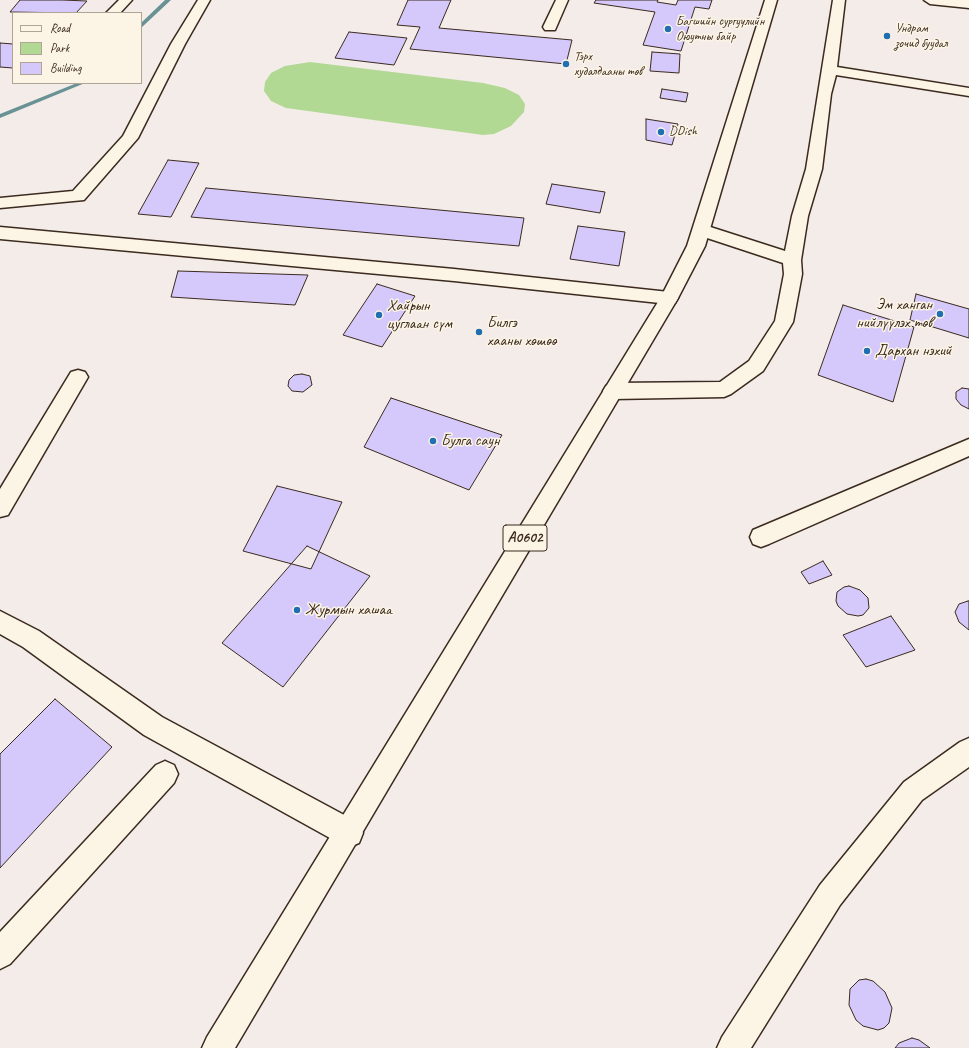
<!DOCTYPE html>
<html>
<head>
<meta charset="utf-8">
<style>
  body { margin:0 }
  #map { position:relative; width:969px; height:1048px; overflow:hidden; background:#f4ece9; font-family:Caveat,sans-serif }
  canvas { display:block }
  .legend { position:absolute; left:12px; top:12px; width:130px; height:72px; box-sizing:border-box; background:#fcf5e5; border:1px solid #afa495; margin:0; padding:5px 7px; list-style:none; font-size:12px; color:#3b2a1e }
  .legend li { display:flex; align-items:center; gap:8px; height:20px }
  .legend b { width:20px; border:1px solid #afa495 }
</style>
</head>
<body>
<div id="map">
<canvas width="969" height="1048"></canvas>
<ul class="legend">
<li><b style="height:5px;background:#fcf5e5"></b>Road</li>
<li><b style="height:11px;background:#b2d994"></b>Park</li>
<li><b style="height:11px;background:#d5c8fa"></b>Building</li>
</ul>
</div>
<script>
const ctx = document.querySelector('canvas').getContext('2d');
ctx.lineJoin = 'round';
function fill(path, color) { ctx.fillStyle = color; ctx.fill(path, 'evenodd'); }
const toPath = rows => new Path2D(rows.map(r => 'M' + r).join(''));
function stroke(path, color, width, dash) { ctx.strokeStyle = color; ctx.lineWidth = width; ctx.lineCap = dash ? 'butt' : 'round'; ctx.setLineDash(dash || []); ctx.stroke(path); }
function write(font, color, halo, rows, align = 'center') {
  ctx.font = font + ' Caveat,sans-serif'; ctx.lineWidth = 3; ctx.setLineDash([]); ctx.textBaseline = 'middle'; ctx.strokeStyle = halo; ctx.fillStyle = color; for (const [text, x, y, turn = 0] of rows) {
    ctx.save(); ctx.translate(x, y); ctx.rotate((+turn || 0) * Math.PI / 180); ctx.textAlign = isNaN(turn) ? turn : align; if (halo) ctx.strokeText(text, 0, 0); ctx.fillText(text, 0, 0); ctx.restore();
  }
}
const green = toPath([
  [310,62,483,83,505,88,519,95,525,104,524,112,511,126,494,134,483,135,286,108,271,101,264,91,265,82,271,73,285,66]
]);
const stream = toPath([
  [165,0,171,0,141,28,141,23,165,0],
  [77,83,85,83,0,118,0,114,77,83]
]);
const building = toPath([
  [20,0,62,0,87,1,76,13,10,12,20,0],
  [408,0,451,0,439,28,572,40,566,64,410,49,420,27,397,25,408,0],
  [596,0,658,0,657,2,676,5,678,0,712,0,709,9,695,7,681,51,643,45,655,12,594,3,596,0],
  [349,32,407,38,394,65,335,58,349,32],
  [0,43,13,44,13,68,0,67,0,43],
  [652,52,680,54,679,73,650,71,652,52],
  [662,89,688,93,686,102,660,98,662,89],
  [646,119,678,124,672,145,646,140,646,119],
  [168,160,199,163,171,217,138,214,168,160],
  [552,184,605,192,600,213,546,204,552,184],
  [206,188,524,218,519,246,191,217,206,188],
  [578,226,625,232,619,266,570,259,578,226],
  [178,271,308,275,295,305,171,297,178,271],
  [377,284,415,296,382,347,343,335,377,284],
  [916,294,969,309,969,338,910,320,916,294],
  [843,305,914,327,893,402,818,375,843,305],
  [302,374,310,376,312,385,303,392,292,391,288,386,289,380,294,375,302,374],
  [962,388,969,389,969,409,961,405,956,399,956,392,962,388],
  [391,398,502,435,469,490,364,447,391,398],
  [277,486,342,502,311,569,243,551,277,486],
  [307,546,370,576,283,687,222,643,307,546],
  [823,561,832,575,809,584,801,572,823,561],
  [849,586,860,590,868,598,869,608,863,615,858,616,847,614,838,606,836,601,837,592,844,587,849,586],
  [968,601,969,601,969,630,959,622,955,612,959,604,968,601],
  [891,616,915,650,866,667,843,635,891,616],
  [55,699,112,747,0,868,0,754,55,699],
  [866,979,873,981,885,992,892,1008,889,1023,884,1028,878,1030,863,1026,856,1020,849,1005,850,989,859,980,866,979],
  [912,1038,919,1040,930,1048,895,1048,899,1043,912,1038]
]);
const minor = toPath([
  [119,0,132,0,120,13,106,13,119,0],
  [198,0,210,0,185,44,138,138,84,200,0,208,0,198,73,191,123,136,171,44,198,0],
  [556,0,568,0,555,30,545,30,543,27,556,0],
  [833,0,845,0,837,67,969,88,969,96,836,75,831,94,822,169,808,216,801,260,802,274,793,322,763,371,731,394,724,397,613,399,606,396,603,391,606,386,613,383,720,382,749,361,775,321,784,274,783,263,695,234,693,230,695,226,701,224,785,251,792,216,806,169,833,0],
  [924,0,969,0,969,8,930,4,924,0],
  [0,227,454,269,669,292,675,293,678,298,675,303,669,304,454,281,0,239,0,227],
  [78,370,85,372,88,377,8,515,0,517,0,489,71,372,78,370],
  [969,439,969,456,769,544,761,547,753,544,750,537,753,530,969,439],
  [0,611,39,631,162,717,359,823,363,833,359,843,349,847,339,843,144,735,23,647,0,634,0,611],
  [969,738,969,767,922,800,840,905,751,1048,717,1048,722,1037,820,885,904,782,960,742,969,738],
  [165,761,174,765,178,774,174,783,10,964,0,969,0,932,156,765,165,761]
]);
const highway = toPath([
  [765,0,777,0,705,246,678,298,235,1048,202,1048,207,1037,661,297,687,246,765,0]
]);
const markers = [
  [668,29,4,"#1f6fb2"],
  [887,36,4,"#1f6fb2"],
  [566,64,4,"#1f6fb2"],
  [661,132,4,"#1f6fb2"],
  [940,314,4,"#1f6fb2"],
  [379,315,4,"#1f6fb2"],
  [479,332,4,"#1f6fb2"],
  [867,351,4,"#1f6fb2"],
  [433,441,4,"#1f6fb2"],
  [297,610,4,"#1f6fb2"]
];
const farPoinames = [
  ["Багшийн сургуулийн",676,22],
  ["Оюутны байр",676,37],
  ["Ундрам",895,29],
  ["зочид буудал",895,44],
  ["Тэрх",574,57],
  ["худалдааны төв",574,72],
  ["DDish",669,132]
];
const shields = [
  [525,538,44]
];
const shieldNames = [
  ["A0602",525,538]
];
const poiNames = [
  ["Эм ханган",932,305,"right"],
  ["нийлүүлэх төв",932,323,"right"],
  ["Хайрын",387,306],
  ["цуглаан сүм",387,324],
  ["Билгэ",487,323],
  ["хааны хөшөө",487,341],
  ["Дархан нэхий",875,351],
  ["Булга саун",441,441],
  ["Журмын хашаа",305,610]
];
fill(green, '#b2d994');
fill(stream, '#699294');
fill(building, '#d5c8fa');
stroke(building, '#3b2a1e', 1);
stroke(minor, '#3b2a1e', 3);
stroke(highway, '#3b2a1e', 3);
fill(minor, '#fcf5e5');
fill(highway, '#fcf5e5');
for (const [x, y, r, color] of markers) { const dot = new Path2D(); dot.arc(x, y, r, 0, 2 * Math.PI); ctx.fillStyle = color; ctx.fill(dot); stroke(dot, '#fcf5e5', 1.5); }
write('13px', '#3b2a1e', '#fcf5e5', farPoinames, 'left');
for (const [x, y, w] of shields) { const box = new Path2D(); box.roundRect(x - w / 2, y - 13, w, 26, 3); ctx.fillStyle = '#fcf5e5'; ctx.fill(box); stroke(box, '#3b2a1e', 1); }
write('bold 15px', '#3b2a1e', null, shieldNames);
write('16px', '#3b2a1e', '#fcf5e5', poiNames, 'left');
</script>
</body>
</html>
